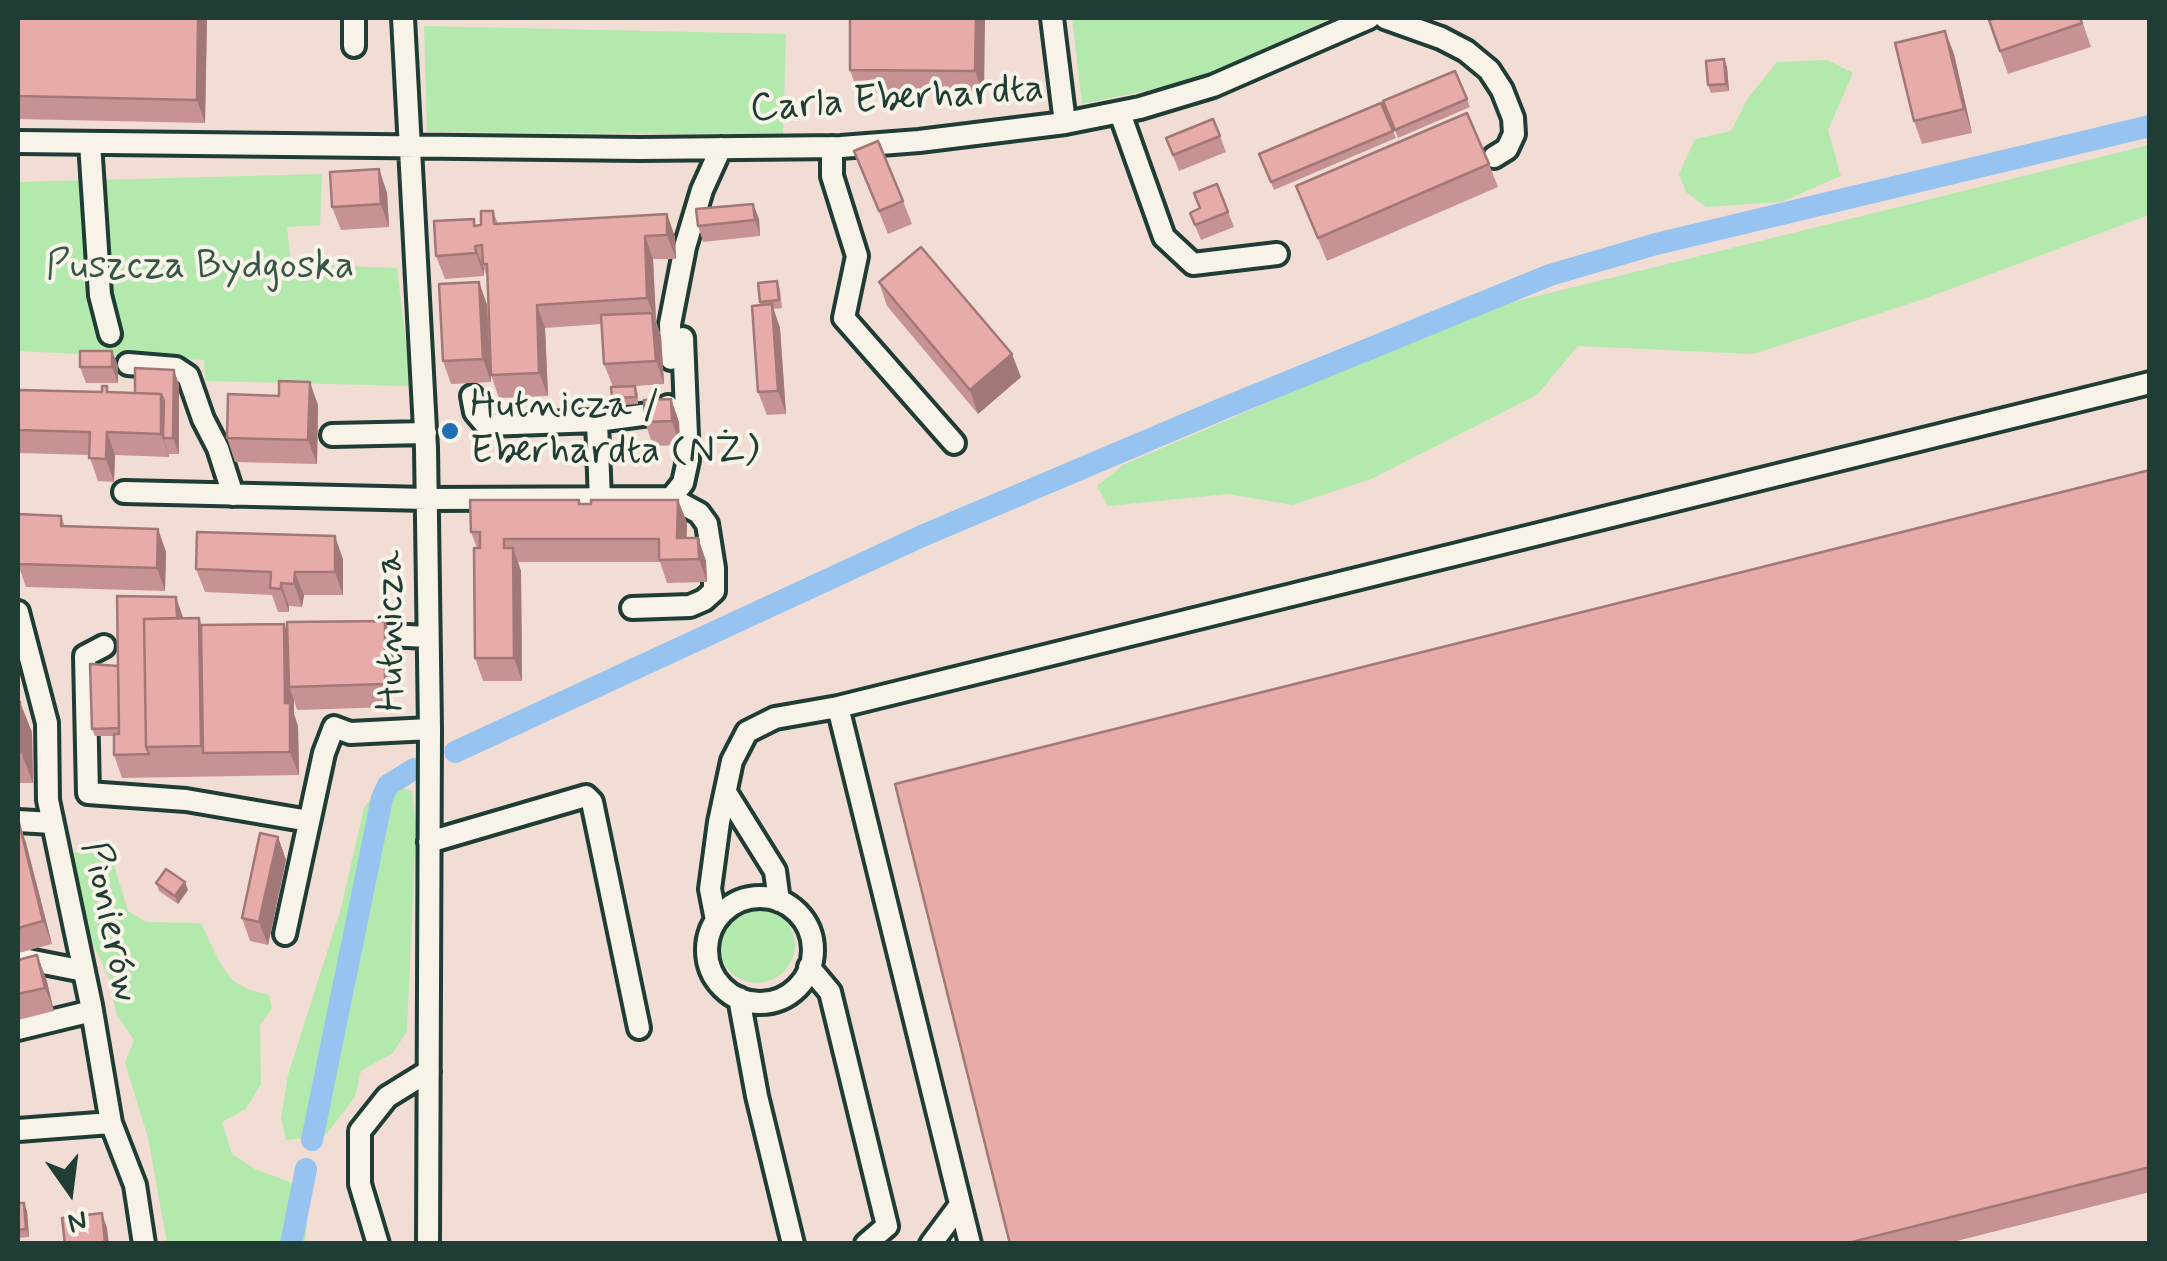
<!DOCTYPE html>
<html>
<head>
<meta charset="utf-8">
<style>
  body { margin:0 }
  #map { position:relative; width:2167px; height:1261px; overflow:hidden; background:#f2ddd5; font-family:Mynerve,sans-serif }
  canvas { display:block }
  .frame { position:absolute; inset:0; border:20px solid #1f3d34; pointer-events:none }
  .north { position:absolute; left:20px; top:1141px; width:100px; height:100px; -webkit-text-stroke:8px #f7f3e8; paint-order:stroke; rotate:166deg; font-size:28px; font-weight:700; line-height:40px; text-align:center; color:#1f3d34 }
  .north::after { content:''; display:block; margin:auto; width:35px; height:45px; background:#1f3d34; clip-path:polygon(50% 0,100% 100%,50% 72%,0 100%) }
</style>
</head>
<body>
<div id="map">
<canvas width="2167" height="1261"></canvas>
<div class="frame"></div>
<div class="north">N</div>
</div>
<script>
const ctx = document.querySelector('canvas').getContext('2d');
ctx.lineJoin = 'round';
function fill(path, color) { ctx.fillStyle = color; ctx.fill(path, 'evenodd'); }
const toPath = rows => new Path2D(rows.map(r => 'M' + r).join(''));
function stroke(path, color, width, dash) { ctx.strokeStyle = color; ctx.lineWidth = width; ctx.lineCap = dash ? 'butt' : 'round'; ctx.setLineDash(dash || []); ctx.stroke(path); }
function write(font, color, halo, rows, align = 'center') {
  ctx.font = font + ' Mynerve,sans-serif'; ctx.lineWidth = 8; ctx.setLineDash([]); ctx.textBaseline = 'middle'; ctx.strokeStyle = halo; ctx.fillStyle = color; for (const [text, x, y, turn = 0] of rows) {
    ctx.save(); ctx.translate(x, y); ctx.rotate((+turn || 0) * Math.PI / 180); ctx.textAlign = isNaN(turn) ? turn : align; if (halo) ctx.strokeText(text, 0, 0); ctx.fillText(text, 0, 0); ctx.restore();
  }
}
const green = toPath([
  [1072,18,1331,18,1203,79,1082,104],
  [424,26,786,34,783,135,427,132],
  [1827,60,1853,73,1828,130,1841,176,1781,202,1706,207,1686,192,1679,174,1695,139,1731,131,1748,98,1777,62],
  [2149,145,2149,215,1921,300,1753,354,1578,346,1537,395,1371,479,1292,505,1228,494,1108,506,1097,486,1123,465,1485,309],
  [322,174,320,225,287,227,291,264,397,268,411,386,205,381,204,360,18,351,18,182],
  [383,782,412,791,416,826,407,1031,393,1053,361,1071,355,1097,325,1136,286,1140,281,1118,288,1075,341,908,364,808],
  [92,849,111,854,128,911,146,922,201,923,220,963,232,980,247,989,269,995,272,1009,260,1025,261,1084,246,1109,222,1122,232,1154,255,1169,290,1182,309,1201,305,1243,167,1243,148,1138,125,1063,134,1040,116,1013,110,981,90,937,73,853],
  '719 945a38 38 0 1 1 76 0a38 38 0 1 1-76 0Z'
]);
const canal = toPath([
  [455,752,922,536,1224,408,1550,275,1656,244,2150,126],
  [312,1140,382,798,388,785,414,769],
  [291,1244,306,1169]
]);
const minor = toPath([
  [354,18,354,46],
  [403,18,426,448,430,729,428,1244],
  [1052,18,1065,123],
  [1385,18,1441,38,1466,51,1489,70,1502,90,1513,118,1514,134,1507,149,1494,157],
  [1120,113,1164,237,1193,264,1277,254],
  [18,142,640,149,841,147,919,141,1065,123,1140,108,1213,86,1369,18],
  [90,143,100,295,110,334],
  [832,147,832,176,857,256,844,318,954,443],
  [671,359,670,324,685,247,702,190,721,148],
  [128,364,176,368,188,376,203,419,218,448,233,495],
  [472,396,475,412,486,425,597,421,600,501],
  [597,421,657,413,668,406],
  [332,435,426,433],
  [124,492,427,499,671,498,683,483,688,460,683,338],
  [632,608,690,606,704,600,714,591,714,568,707,524,699,513,671,498],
  [18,612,47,723,48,800,91,1005,111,1123,135,1185,144,1244],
  [366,634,428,637],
  [104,646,85,656,88,793,186,800,309,821],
  [727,794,775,871,779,901],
  [18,821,52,823],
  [429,842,586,796,592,802,639,1028],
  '707 950a53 53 0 1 1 106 0a53 53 0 1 1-106 0Z',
  [716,920,710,889,719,822,732,761,747,732,775,718,838,707],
  [285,934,324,753,334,727,350,733,430,729],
  [18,958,84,971],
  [809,967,830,992,887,1226,866,1244],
  [739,998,757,1096,793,1244],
  [18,1029,92,1011],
  [18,1130,111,1123],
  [378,1244,360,1184,360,1131,387,1097,429,1071],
  [931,1244,960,1205],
  [970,1244,838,707,2150,383]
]);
const wall = toPath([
  [18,18,207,18,205,123,18,119],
  [850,18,984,18,984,95,858,93,850,70],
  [2081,18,2091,47,2008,74,1989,20],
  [1945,31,1954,54,1972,133,1922,144,1914,121],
  [1724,59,1727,67,1729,91,1711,93,1708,85],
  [1467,99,1470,107,1398,138,1383,101],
  [1381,103,1396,138,1274,190,1259,154],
  [1220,136,1226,152,1179,171,1166,138],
  [854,151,903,201,912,224,888,234],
  [1489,164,1498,187,1327,261,1296,186],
  [379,169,387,193,389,227,341,230,332,207],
  [1217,184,1234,227,1201,240,1190,213,1199,209],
  [753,204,759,219,760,236,703,242,698,226],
  [493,211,498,224,667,214,675,237,676,259,653,259,656,321,661,336,664,384,635,386,638,394,638,404,615,406,612,398,613,387,604,364,602,324,545,328,548,396,499,398,491,375,487,277,484,269,484,276,445,279,436,256,474,219,476,226,481,225],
  [777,281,780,289,782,308,773,309,780,328,786,414,767,415,758,392,760,302],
  [479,282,487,305,491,382,451,384,443,361],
  [879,282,1021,377,978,414,887,306],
  [112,351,118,366,118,383,86,383,80,367],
  [174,370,179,385,179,454,169,454,169,457,115,455,114,482,98,481,89,455,18,453,18,390,135,393],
  [279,396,318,405,317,464,235,462,227,438],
  [671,399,679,422,680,445,653,446,645,422],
  [2150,470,2150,1192,1945,1244,1010,1244],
  [579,500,581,504,678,500,687,523,686,538,698,538,706,561,707,582,667,583,660,562,518,562,521,571,522,681,483,681,475,658,477,548,471,532],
  [61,516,65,526,158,529,166,552,165,591,26,587,18,564],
  [343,559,343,595,304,595,302,607,289,606,289,612,278,612,272,595,205,592,196,569],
  [184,618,199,618,201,625,284,624,287,631,385,621,394,644,393,707,297,710,294,700,294,714,298,726,299,775,122,778,114,755,114,736,95,736,92,729,118,666],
  [18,702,32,732,33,783,18,783],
  [18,819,26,843,52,944,19,953,18,948],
  [278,837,286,860,268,945,250,941,242,918],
  [156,883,188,890,178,904,159,891],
  [18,960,46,978,54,1011,18,1020],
  [18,1203,27,1211,29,1237,18,1238]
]);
const shadedWall = toPath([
  [198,18,207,18,205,123,197,100],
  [976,18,984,18,985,20,984,95,975,71],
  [1945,31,1954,54,1972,133,1964,109],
  [1724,59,1727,67,1729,91,1726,84],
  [379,169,387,193,389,227,381,204],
  [753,204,759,219,760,236,755,220],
  [667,214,675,237,676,259,667,235],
  [645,236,653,259,656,321,647,298],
  [475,246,484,269,484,276,476,253],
  [479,282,487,305,491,382,483,359],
  [772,304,780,328,786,414,778,391],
  [537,305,545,328,548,396,539,373],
  [652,313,661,336,664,384,656,361],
  [112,351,118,366,118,383,112,367],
  [1012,354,1021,377,978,414,970,390],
  [174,370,179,385,179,454,173,438],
  [310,382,318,405,317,464,308,440],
  [161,394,169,417,163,438,169,457,161,434],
  [671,399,679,422,680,445,672,421],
  [107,432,115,455,114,482,106,459],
  [678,500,687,523,686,562,677,538],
  [158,529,166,552,165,591,157,568],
  [335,536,343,559,343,595,335,572],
  [698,538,706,561,707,582,699,559],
  [513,548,521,571,522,681,514,658],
  [295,572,304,595,302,607,294,584],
  [281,583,289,606,289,612,281,589],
  [176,597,184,620,177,625],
  [199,618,210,648,203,753,201,746],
  [385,621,394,644,393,707,385,684],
  [284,624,293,647,289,687,294,700,294,714,298,726,299,775,290,752,285,703],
  [20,702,32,732,33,783,21,752],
  [18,819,26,843,52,944,43,921],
  [278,837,286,860,268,945,259,922],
  [185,882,188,890,178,904,175,896],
  [37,955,46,978,54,1011,45,988],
  [24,1203,27,1211,29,1237,26,1229],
  [102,1213,107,1228,109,1244,105,1243]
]);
const building = toPath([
  [18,18,198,18,197,100,18,96,18,18],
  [850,18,976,18,975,71,850,70,850,18],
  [1996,18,2080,18,2082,23,2000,51,1989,20,1996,18],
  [1945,31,1964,109,1914,121,1895,43,1945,31],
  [1724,59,1726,84,1708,85,1706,61,1724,59],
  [1455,71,1467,99,1395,130,1383,101,1455,71],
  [1381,103,1393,131,1271,182,1259,154,1381,103],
  [1467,113,1489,164,1318,238,1296,186,1467,113],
  [1213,119,1220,136,1173,155,1166,138,1213,119],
  [878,141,903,201,879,211,854,151,878,141],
  [379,169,381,204,332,207,330,172,379,169],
  [1217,184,1228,212,1195,225,1190,213,1200,208,1194,193,1217,184],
  [753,204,755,220,698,226,696,209,753,204],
  [481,211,493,211,494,224,667,214,667,235,645,236,647,298,537,305,539,373,491,375,487,264,483,264,482,245,475,246,476,253,436,256,434,221,474,219,474,226,481,225,481,211],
  [921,247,1012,354,970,390,879,282,921,247],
  [777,281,779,300,760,302,758,283,777,281],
  [479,282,483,359,443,361,439,284,479,282],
  [772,304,778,391,758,392,752,306,772,304],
  [652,313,656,361,604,364,601,315,652,313],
  [80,351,112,351,112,367,80,367,80,351],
  [135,368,174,370,173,438,163,438,164,401,161,394,135,393,135,368],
  [279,381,310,382,308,440,227,438,228,394,279,396,279,381],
  [102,386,107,386,107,392,161,394,161,434,107,432,106,459,89,458,90,432,18,430,18,390,102,392,102,386],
  [635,386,636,397,612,398,611,387,635,386],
  [671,399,672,421,645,422,644,400,671,399],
  [2150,470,2150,1167,1844,1244,1010,1244,895,784,2150,470],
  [470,500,579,500,579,504,591,504,591,500,678,500,677,538,698,538,699,559,659,560,659,539,504,539,504,548,513,548,514,658,475,658,474,548,480,548,480,532,471,532,470,500],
  [18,514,61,516,61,526,158,529,157,568,18,564,18,514],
  [197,532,335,536,335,572,295,572,294,584,281,583,281,589,270,588,271,572,196,569,197,532],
  [117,596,176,597,177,618,144,619,146,747,149,754,114,755,114,734,119,734,117,596],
  [199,618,201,746,146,747,144,619,199,618],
  [385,621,385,684,289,687,287,622,385,621],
  [284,624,285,703,290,703,290,752,203,753,201,625,284,624],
  [90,664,118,666,119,728,92,729,90,664],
  [18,702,20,702,21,752,18,752,18,702],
  [18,819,43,921,18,928,18,819],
  [260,833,278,837,259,922,242,918,260,833],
  [166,869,185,882,175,896,156,883,166,869],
  [37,955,45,988,18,994,18,960,37,955],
  [18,1203,24,1203,26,1229,18,1230,18,1203],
  [102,1213,105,1243,65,1244,62,1218,102,1213]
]);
const markers = [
  [450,431,10,"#1f6fb2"]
];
const streetNames = [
  ["Carla Eberhardta",897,101,-4],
  ["Hutnicza",393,631,-91],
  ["Pionierów",108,922,78]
];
const parkNames = [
  ["Puszcza Bydgoska",200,269]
];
const poiNames = [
  ["Hutnicza /",470,408],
  ["Eberhardta (NŻ)",470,454]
];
fill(green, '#b3e9ac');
stroke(canal, '#97c3f0', 22);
stroke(minor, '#1f3d34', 28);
stroke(minor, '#f7f3e8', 20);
fill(wall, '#c79392');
fill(shadedWall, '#a27877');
fill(building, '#e7abaa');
stroke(building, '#a27877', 2.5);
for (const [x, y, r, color] of markers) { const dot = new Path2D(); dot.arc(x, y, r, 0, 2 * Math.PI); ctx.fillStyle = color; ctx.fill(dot); stroke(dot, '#f7f3e8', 4); }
write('40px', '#1f3d34', '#f7f3e8', streetNames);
write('40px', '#355746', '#f7f3e8', parkNames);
write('40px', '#1f3d34', '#f7f3e8', poiNames, 'left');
</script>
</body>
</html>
